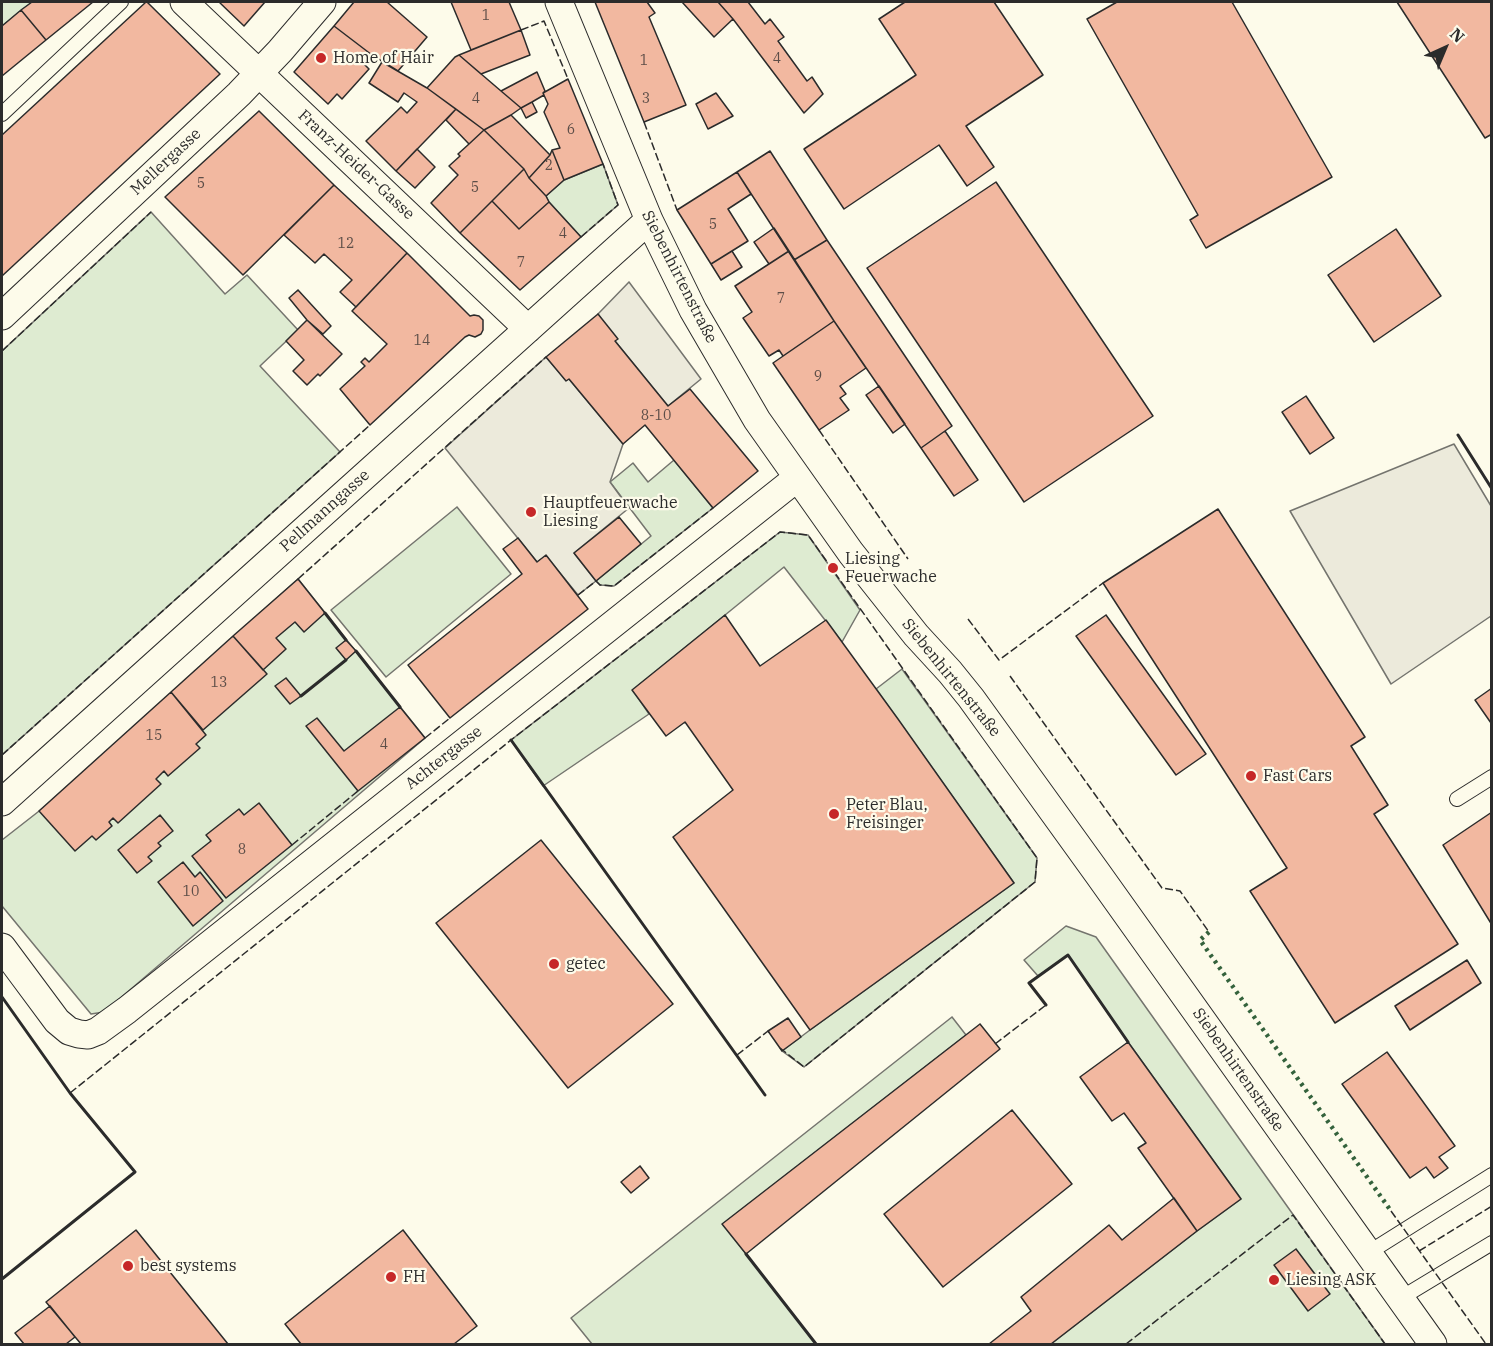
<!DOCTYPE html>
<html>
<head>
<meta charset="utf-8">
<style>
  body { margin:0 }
  #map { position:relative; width:1493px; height:1346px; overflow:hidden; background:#fdfbea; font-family:"IBM Plex Serif",serif }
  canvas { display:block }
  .frame { position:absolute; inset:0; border:3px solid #2b2b2b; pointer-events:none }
  .north { position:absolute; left:1415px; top:18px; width:60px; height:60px; -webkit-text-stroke:4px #fdfbea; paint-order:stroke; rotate:44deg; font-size:16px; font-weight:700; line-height:24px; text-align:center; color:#2b2b2b }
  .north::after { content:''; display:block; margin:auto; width:21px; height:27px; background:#2b2b2b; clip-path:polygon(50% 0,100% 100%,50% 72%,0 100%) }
</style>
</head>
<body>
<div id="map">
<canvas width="1493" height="1346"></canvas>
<div class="frame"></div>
<div class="north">N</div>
</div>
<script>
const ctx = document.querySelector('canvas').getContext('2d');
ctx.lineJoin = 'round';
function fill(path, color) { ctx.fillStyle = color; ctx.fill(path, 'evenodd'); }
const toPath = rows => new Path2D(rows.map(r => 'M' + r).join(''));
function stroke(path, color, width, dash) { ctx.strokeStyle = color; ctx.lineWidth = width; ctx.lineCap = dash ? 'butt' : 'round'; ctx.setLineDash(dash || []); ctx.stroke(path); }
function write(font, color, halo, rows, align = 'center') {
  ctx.font = font + ' "IBM Plex Serif",serif'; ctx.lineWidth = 4.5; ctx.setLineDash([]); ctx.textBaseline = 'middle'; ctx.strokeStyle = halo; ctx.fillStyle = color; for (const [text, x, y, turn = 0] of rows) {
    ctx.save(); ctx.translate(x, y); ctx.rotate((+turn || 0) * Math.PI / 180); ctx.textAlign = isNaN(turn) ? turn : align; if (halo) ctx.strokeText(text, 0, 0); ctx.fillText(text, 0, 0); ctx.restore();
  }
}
const green = toPath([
  [2,2,32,2,2,26,2,2],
  [603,164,618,205,581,237,549,202,546,196,564,180,603,164],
  [151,212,225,294,247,275,298,330,260,366,340,452,2,755,2,351,151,212],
  [674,460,713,508,614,586,600,585,596,581,651,536,610,482,633,463,648,482,674,460],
  [457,507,511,574,386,677,331,610,457,507],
  [780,532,808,535,860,610,842,642,784,567,633,690,649,714,543,786,511,740,780,532],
  [298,579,425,738,104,1012,91,1014,2,906,2,840,43,808,298,579],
  [902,669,1037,858,1035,882,804,1067,782,1051,810,1030,1014,883,876,689,902,669],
  [1066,926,1096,937,1385,1344,1051,1344,1197,1231,1241,1199,1128,1042,1068,955,1038,976,1024,960,1066,926],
  [952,1017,966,1035,723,1224,816,1344,592,1344,571,1318,952,1017]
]);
const parking = toPath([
  [629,282,701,379,668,406,615,341,598,314,629,282],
  [546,357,566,380,569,379,623,444,610,482,629,508,574,553,596,581,578,595,546,556,537,562,445,448,546,357],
  [1454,444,1491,506,1491,616,1391,684,1290,511,1454,444]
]);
const building = toPath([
  [32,2,93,2,46,40,21,10,32,2],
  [146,2,147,2,220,74,2,276,2,135,146,2],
  [219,2,265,2,244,26,219,2],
  [354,2,387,2,427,37,398,71,372,55,334,26,354,2],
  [451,2,509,2,521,30,471,50,451,2],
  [595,2,647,2,655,13,649,17,686,105,644,122,595,2],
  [682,2,718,2,733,19,714,37,682,2],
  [718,2,748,2,765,24,770,19,784,37,778,41,807,81,812,77,823,94,804,113,733,19,718,2],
  [905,2,994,2,1043,75,966,126,994,167,967,186,939,145,844,209,804,149,916,75,879,19,905,2],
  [1117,2,1232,2,1332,177,1206,248,1190,220,1198,215,1087,19,1117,2],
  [1397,2,1492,2,1492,134,1485,138,1397,2],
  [21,10,46,40,2,76,2,26,21,10],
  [334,26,372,55,364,64,369,69,342,99,337,94,328,104,294,72,334,26],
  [521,30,530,55,481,74,459,55,521,30],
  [459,55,501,91,521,108,511,115,484,130,427,88,455,57,459,55],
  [382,62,427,88,456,109,396,171,366,141,401,107,407,113,417,102,404,93,398,102,369,83,382,62],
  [537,72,545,91,543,93,544,95,532,102,521,108,501,91,537,72],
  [568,79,603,164,564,180,552,150,560,148,544,112,548,104,543,93,568,79],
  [716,93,733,116,708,129,696,104,716,93],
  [532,102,537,112,526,118,521,108,532,102],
  [456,109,484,130,469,144,446,120,456,109],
  [259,111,334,185,243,275,165,197,259,111],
  [511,115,550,155,529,178,524,169,484,130,511,115],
  [484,130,524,169,460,233,431,203,458,175,449,166,460,156,458,154,469,144,484,130],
  [417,149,435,167,415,188,396,171,417,149],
  [552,150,564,180,546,196,529,178,550,155,552,150],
  [770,151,827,240,794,260,737,172,770,151],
  [524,169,529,178,546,196,549,202,519,229,492,201,524,169],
  [737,172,751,194,728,209,748,241,711,264,677,210,737,172],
  [996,182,1153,416,1024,502,867,268,996,182],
  [334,185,407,253,356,307,340,292,352,280,324,254,315,263,284,235,334,185],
  [492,201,519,229,549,202,581,237,520,290,460,233,492,201],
  [774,228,789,251,769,264,754,242,774,228],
  [1396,229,1441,296,1374,342,1328,275,1396,229],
  [827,240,952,426,921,448,834,321,794,260,827,240],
  [732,251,742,267,721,280,711,264,732,251],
  [789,251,834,321,783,356,779,350,769,356,743,318,752,312,735,286,789,251],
  [407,253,470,316,474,315,479,316,483,320,483,330,481,334,475,337,469,335,465,337,370,425,340,389,365,366,361,362,365,358,369,362,387,344,352,311,407,253],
  [298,290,331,326,323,334,307,320,289,298,298,290],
  [598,314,618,339,615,341,668,406,690,389,758,471,713,508,645,425,623,444,569,379,566,381,546,357,598,314],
  [307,320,342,354,320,376,318,374,307,385,293,371,304,360,286,341,307,320],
  [834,321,866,368,840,386,846,394,840,398,849,410,819,430,773,363,834,321],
  [879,386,905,424,893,433,866,395,879,386],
  [1306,396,1334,438,1310,454,1282,412,1306,396],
  [945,431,978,480,954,496,921,448,945,431],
  [1218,509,1365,737,1351,746,1388,805,1374,814,1458,944,1335,1023,1250,891,1287,868,1103,583,1218,509],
  [619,517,641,544,596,581,574,553,619,517],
  [518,538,537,562,546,555,588,609,450,718,408,665,522,574,503,549,518,538],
  [298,579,325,613,304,632,295,622,276,638,286,649,263,670,233,636,298,579],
  [725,615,760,666,826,620,898,719,1014,883,810,1030,673,837,733,790,685,722,666,736,632,690,725,615],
  [1106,615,1206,754,1176,775,1076,636,1106,615],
  [233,636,267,674,203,730,171,692,233,636],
  [346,640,356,651,346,660,336,648,346,640],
  [286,678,301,696,290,704,275,686,286,678],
  [1492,688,1492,722,1491,723,1475,700,1492,688],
  [171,692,206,735,196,744,200,748,168,776,164,771,156,779,161,784,118,823,113,818,109,822,112,826,96,840,92,836,75,851,39,811,171,692],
  [400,707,425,738,358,791,306,726,317,718,344,751,400,707],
  [259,803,292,845,226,898,192,856,211,841,206,835,239,809,244,815,259,803],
  [1492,812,1492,925,1443,845,1492,812],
  [160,815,173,831,158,843,161,846,148,857,152,861,137,873,118,850,160,815],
  [541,840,673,1004,568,1088,436,923,541,840],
  [183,862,195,877,200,872,223,901,193,926,158,882,183,862],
  [1467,960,1481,983,1410,1030,1395,1006,1467,960],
  [788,1018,801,1037,782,1051,768,1031,788,1018],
  [980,1024,1000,1049,746,1254,722,1224,980,1024],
  [1128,1042,1241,1199,1197,1231,1138,1148,1146,1143,1124,1113,1112,1121,1080,1077,1128,1042],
  [1387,1052,1455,1146,1439,1157,1448,1168,1434,1178,1426,1167,1410,1178,1342,1084,1387,1052],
  [1012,1110,1072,1184,943,1287,884,1214,1012,1110],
  [640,1166,649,1178,631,1193,621,1182,640,1166],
  [1174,1198,1197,1231,1051,1344,989,1344,1031,1311,1021,1297,1109,1225,1122,1240,1174,1198],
  [136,1230,228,1344,81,1344,46,1302,136,1230],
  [403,1230,477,1326,454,1344,301,1344,285,1324,403,1230],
  [1296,1249,1330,1294,1308,1311,1274,1265,1296,1249],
  [50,1306,75,1337,66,1344,24,1344,15,1333,50,1306]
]);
const lane = toPath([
  [2,114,121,2],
  [1457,799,1492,777],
  [1368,1253,1492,1175],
  [1401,1298,1492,1243]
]);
const street = toPath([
  [184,2,528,329],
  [559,2,649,220,693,310,757,420,851,553,916,635,950,672,971,698,1098,874,1433,1344],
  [2,316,239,94,280,51,322,2],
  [2,802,649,220],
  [2,947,57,1021,69,1031,79,1034,88,1035,98,1031,127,1010,797,478]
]);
const hedge = toPath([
  [1209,932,1200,940,1391,1211]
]);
const fence = toPath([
  [521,30,544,21,568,79],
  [644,122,677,210],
  [581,237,618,205,603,164],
  [2,351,151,212],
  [819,430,908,559],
  [298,579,546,357],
  [578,595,596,581,600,585,614,586,713,508],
  [968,619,999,660,1103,583],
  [1010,676,1162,888,1180,891,1209,932],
  [425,738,450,718],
  [2,755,370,425],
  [292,845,358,791],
  [995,1044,1046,1005],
  [737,1055,768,1031,770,1034],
  [70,1093,511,740,780,532,808,535,1037,858,1035,882,804,1067,780,1048],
  [1391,1211,1486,1344],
  [1419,1251,1492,1206],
  [1126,1344,1293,1215,1385,1344]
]);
const wall = toPath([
  [1458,435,1492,489],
  [325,613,346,640],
  [356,651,400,707],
  [301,696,346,660],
  [511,740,765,1095],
  [2,997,70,1093,135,1172,2,1279],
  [1046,1005,1029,983,1068,955,1128,1042],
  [746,1254,816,1344]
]);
const markers = [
  [321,58,6,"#c62828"],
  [531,512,6,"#c62828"],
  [833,568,6,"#c62828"],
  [1251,776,6,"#c62828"],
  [834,814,6,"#c62828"],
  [554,964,6,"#c62828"],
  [128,1266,6,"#c62828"],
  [391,1277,6,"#c62828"],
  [1274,1280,6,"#c62828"]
];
const numberNames = [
  ["1",486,16],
  ["4",777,59],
  ["1",644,61],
  ["4",476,99],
  ["3",646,99],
  ["6",571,130],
  ["2",549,166],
  ["5",201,184],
  ["5",475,188],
  ["5",713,225],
  ["4",563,234],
  ["12",346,244],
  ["7",521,263],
  ["7",781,299],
  ["14",422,341],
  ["9",818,377],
  ["8-10",656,416],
  ["13",219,683],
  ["15",154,736],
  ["4",384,745],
  ["8",242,850],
  ["10",191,892]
];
const poiNames = [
  ["Home of Hair",333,58],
  ["Hauptfeuerwache",543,503],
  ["Liesing",543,521],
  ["Liesing",845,559],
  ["Feuerwache",845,577],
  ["Fast Cars",1263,776],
  ["Peter Blau,",846,805],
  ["Freisinger",846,823],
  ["getec",566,964],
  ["best systems",140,1266],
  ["FH",403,1277],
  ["Liesing ASK",1286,1280]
];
const streetNames = [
  ["Mellergasse",166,162,-43],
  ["Franz-Heider-Gasse",356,165,43],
  ["Siebenhirtenstraße",679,277,63],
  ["Pellmanngasse",325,511,-42],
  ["Siebenhirtenstraße",951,678,51],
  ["Achtergasse",444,758,-38],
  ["Siebenhirtenstraße",1238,1070,55]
];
fill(green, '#deebd1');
stroke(green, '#74746e', 1.5);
fill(parking, '#eceadb');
stroke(parking, '#74746e', 1.5);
fill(building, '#f2b8a0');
stroke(building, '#2b2b2b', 1.5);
stroke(lane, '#2b2b2b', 16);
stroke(street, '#2b2b2b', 29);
stroke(lane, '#fdfbea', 14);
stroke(street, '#fdfbea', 27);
stroke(hedge, '#34623c', 4.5, [3, 4.5]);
stroke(fence, '#2b2b2b', 1.5, [8, 3]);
stroke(wall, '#2b2b2b', 3);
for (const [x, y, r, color] of markers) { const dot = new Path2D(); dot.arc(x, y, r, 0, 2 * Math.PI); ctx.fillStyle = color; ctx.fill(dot); stroke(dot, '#fdfbea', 2); }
write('14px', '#5d4e48', null, numberNames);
write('16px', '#2b2b2b', '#fdfbea', poiNames, 'left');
write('16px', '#2b2b2b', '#fdfbea', streetNames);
</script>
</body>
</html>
